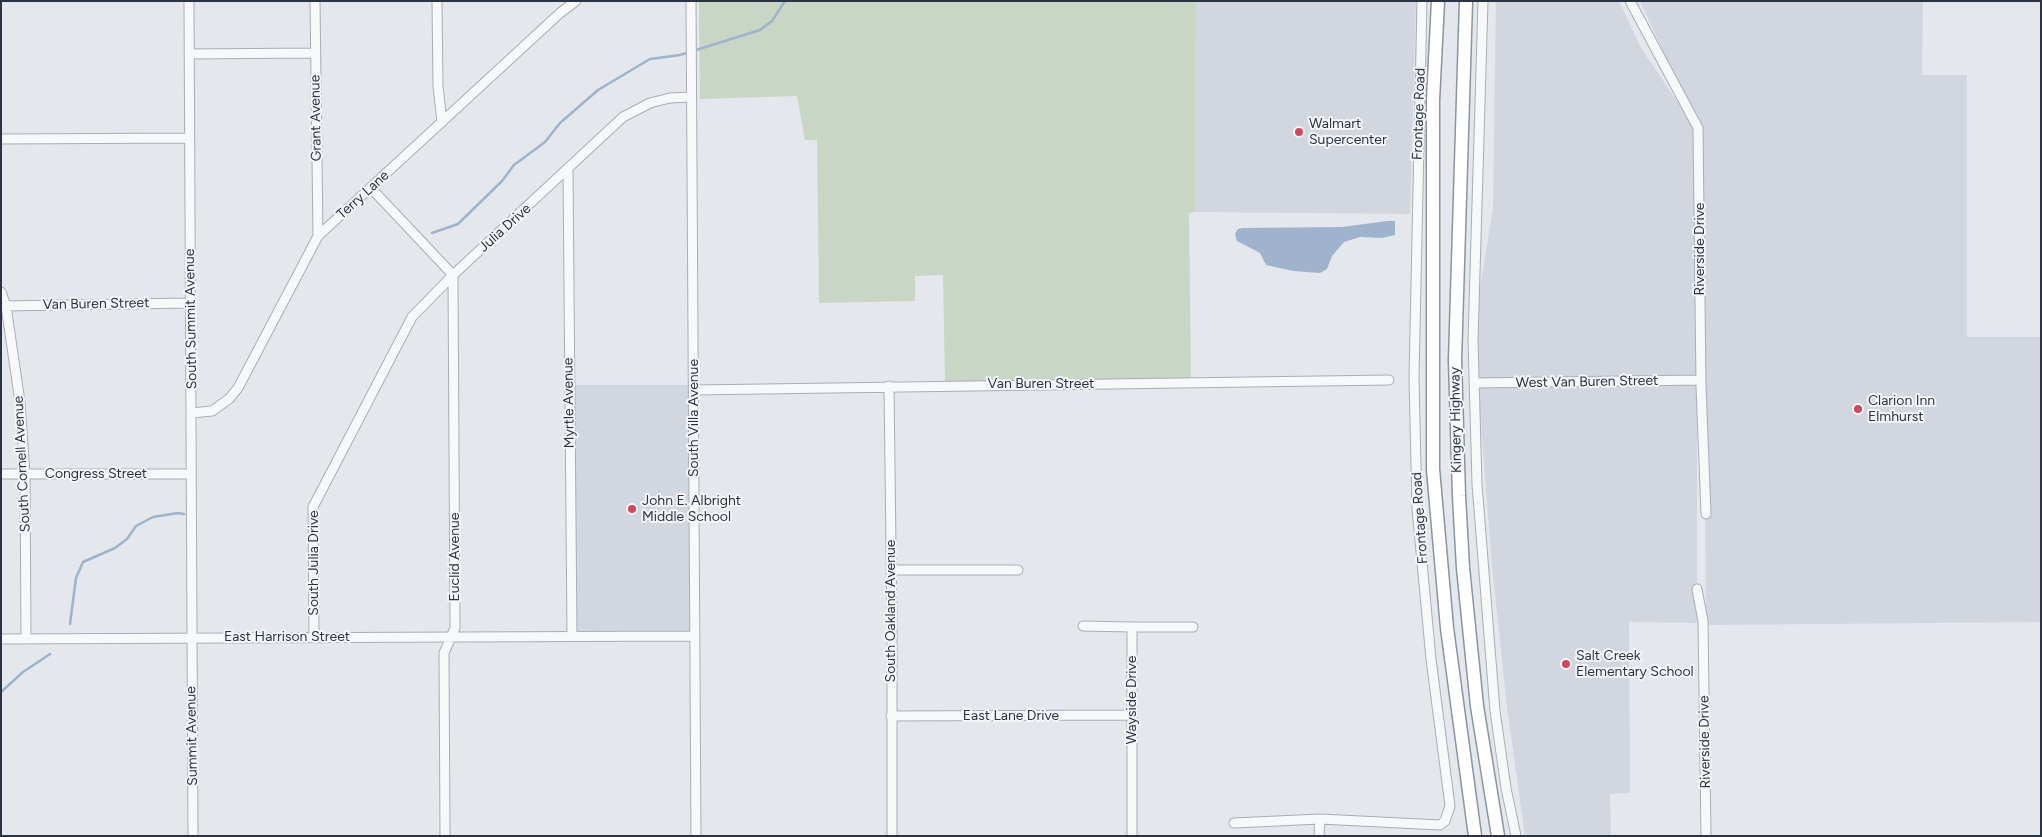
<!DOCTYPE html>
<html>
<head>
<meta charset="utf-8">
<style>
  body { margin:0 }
  #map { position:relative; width:2042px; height:837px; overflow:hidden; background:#e4e7ec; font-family:Figtree,sans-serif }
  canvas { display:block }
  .frame { position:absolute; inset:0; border:2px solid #2b3445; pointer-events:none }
</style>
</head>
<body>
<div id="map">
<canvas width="2042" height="837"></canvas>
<div class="frame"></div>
</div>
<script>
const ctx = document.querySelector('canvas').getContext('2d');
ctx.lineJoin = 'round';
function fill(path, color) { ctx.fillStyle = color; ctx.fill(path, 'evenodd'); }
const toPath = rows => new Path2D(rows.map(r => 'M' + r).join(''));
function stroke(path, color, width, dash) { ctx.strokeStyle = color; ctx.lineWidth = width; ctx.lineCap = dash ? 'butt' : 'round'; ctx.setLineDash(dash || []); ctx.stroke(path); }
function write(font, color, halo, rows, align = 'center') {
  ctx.font = font + ' Figtree,sans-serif'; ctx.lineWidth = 4; ctx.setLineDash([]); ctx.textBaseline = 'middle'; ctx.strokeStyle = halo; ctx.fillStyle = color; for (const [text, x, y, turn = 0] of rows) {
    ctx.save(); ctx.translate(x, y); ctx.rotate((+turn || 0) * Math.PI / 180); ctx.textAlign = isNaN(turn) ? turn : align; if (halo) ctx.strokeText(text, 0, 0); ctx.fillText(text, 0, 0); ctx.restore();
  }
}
const built = toPath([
  [1196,1,1416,1,1410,214,1195,212],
  [1496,1,1619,1,1641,48,1695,128,1697,376,1477,380,1479,294,1493,209],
  [1640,1,1923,1,1922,75,1967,75,1967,337,2041,337,2041,622,1706,625,1702,126,1674,75],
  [1697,384,1697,623,1629,622,1630,793,1610,794,1611,836,1525,836,1507,707,1492,566,1478,387],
  [572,385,690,385,690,633,575,633]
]);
const green = toPath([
  [699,1,1196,1,1195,212,1189,213,1191,380,945,382,943,275,915,276,915,301,819,303,817,140,805,140,797,96,700,99]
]);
const water = toPath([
  [1387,221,1395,221,1395,235,1382,238,1360,237,1344,242,1332,256,1327,269,1320,273,1293,271,1266,265,1260,253,1237,241,1235,234,1238,229,1243,228,1342,227]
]);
const stream = toPath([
  [432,233,458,224,502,181,514,165,545,142,560,123,598,90,650,59,680,55,760,30,772,21,785,1],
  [70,624,76,578,83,562,115,548,127,539,136,526,153,517,178,513,184,514],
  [1,692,23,672,50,654]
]);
const minor = toPath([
  [189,1,193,836],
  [315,1,318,236],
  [437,1,438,86,442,122],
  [691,1,696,836],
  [1483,1,1473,340,1477,484,1495,711,1506,788,1516,836],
  [1630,1,1698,128,1701,386,1706,514],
  [189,54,315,53],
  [1,139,189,138],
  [568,171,572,636],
  [371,188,453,275,455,628,444,653,445,836],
  [1,292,6,306,20,402,25,474,26,639],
  [1,306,190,303],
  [1474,383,1701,380],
  [889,386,892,629,892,836],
  [694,390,1389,380],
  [192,413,212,411,229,399,238,388,318,236,560,13,576,1],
  [1,474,191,474],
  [891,570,1018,570],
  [1697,589,1703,621,1706,836],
  [1083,626,1132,627],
  [314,637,313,507,412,317,453,275,623,117,650,103,670,98,691,97],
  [1,639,694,636],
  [891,716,1132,715],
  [1234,823,1320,819,1440,825,1445,821,1450,806,1431,659,1417,509,1414,378,1422,1],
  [1132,836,1132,627,1193,627],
  [1319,836,1320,819]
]);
const highway = toPath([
  [1438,1,1433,100,1433,469,1447,628,1475,836],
  [1466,1,1455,360,1459,496,1463,568,1477,706,1498,836]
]);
const markers = [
  [1299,132,5,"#d1495b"],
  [1858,409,5,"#d1495b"],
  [632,509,5,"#d1495b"],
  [1566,664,5,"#d1495b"]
];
const streetNames = [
  ["Frontage Road",1419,114,-88],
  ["Grant Avenue",316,118,-91],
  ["Terry Lane",363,195,-42],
  ["Julia Drive",505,228,-42],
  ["Riverside Drive",1700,249,-90],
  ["Van Buren Street",96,304,-1],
  ["South Summit Avenue",191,319,-91],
  ["West Van Buren Street",1587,382,-1],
  ["Van Buren Street",1041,384],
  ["Myrtle Avenue",569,403,-91],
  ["South Villa Avenue",694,418,-90],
  ["Kingery Highway",1456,420,-91],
  ["South Cornell Avenue",22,464,-93],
  ["Congress Street",96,474],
  ["Frontage Road",1420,518,-94],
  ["Euclid Avenue",455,557,-90],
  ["South Julia Drive",314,563,-90],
  ["South Oakland Avenue",891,611,-90],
  ["East Harrison Street",287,637],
  ["Wayside Drive",1132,700,-90],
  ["East Lane Drive",1011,716],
  ["Summit Avenue",192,736,-91],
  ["Riverside Drive",1705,742,-91]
];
const poiNames = [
  ["Walmart",1309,124],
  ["Supercenter",1309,140],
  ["Clarion Inn",1868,401],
  ["Elmhurst",1868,417],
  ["John E. Albright",642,501],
  ["Middle School",642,517],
  ["Salt Creek",1576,656],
  ["Elementary School",1576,672]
];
fill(built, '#d2d6de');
fill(green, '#c9d6c5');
fill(water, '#9fb4cc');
stroke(stream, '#9fb4cc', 2.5);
stroke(minor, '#a9aeb7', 11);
stroke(highway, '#8b94a3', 15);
stroke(minor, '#f7f8fa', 9);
stroke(highway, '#fff', 12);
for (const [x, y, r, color] of markers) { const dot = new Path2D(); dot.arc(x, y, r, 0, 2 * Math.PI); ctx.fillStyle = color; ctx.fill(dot); stroke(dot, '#f4f6f9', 2); }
write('14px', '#2b3445', '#f4f6f9', streetNames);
write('14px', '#2b3445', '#f4f6f9', poiNames, 'left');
</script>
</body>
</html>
